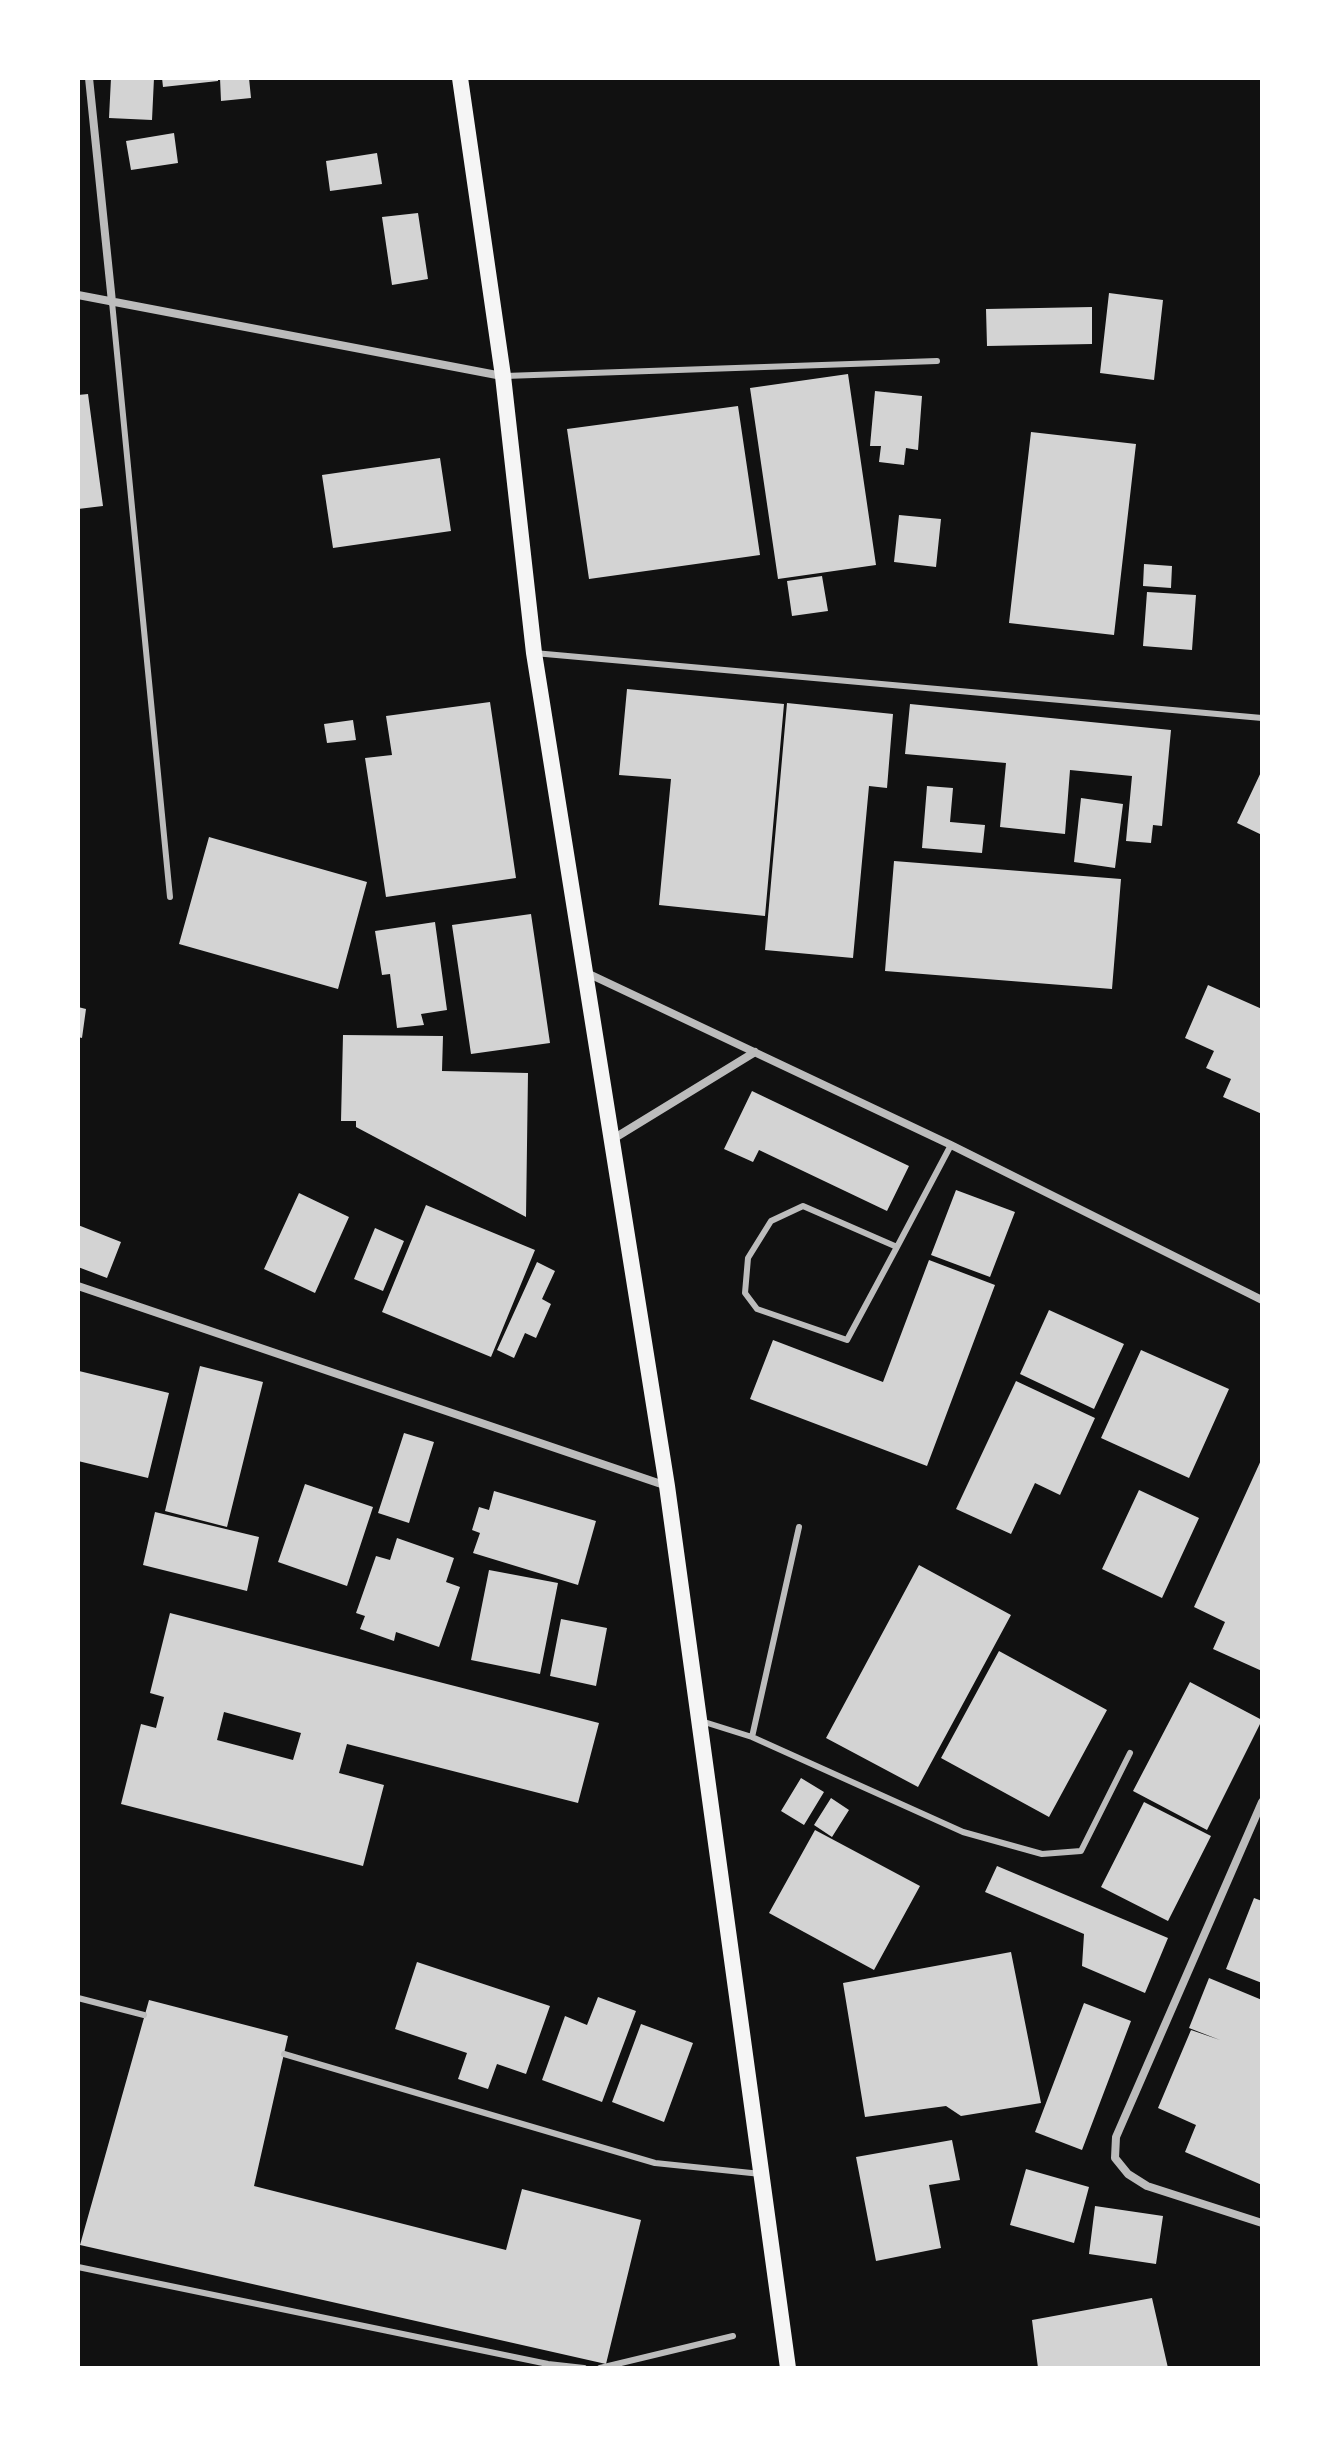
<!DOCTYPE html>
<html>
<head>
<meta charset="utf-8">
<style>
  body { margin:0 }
  #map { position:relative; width:1340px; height:2446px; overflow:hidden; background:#111; font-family:"Asap Condensed",sans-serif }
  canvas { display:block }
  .frame { position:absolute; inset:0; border:80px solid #fff; pointer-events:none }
</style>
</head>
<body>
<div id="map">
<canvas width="1340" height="2446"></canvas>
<div class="frame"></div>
</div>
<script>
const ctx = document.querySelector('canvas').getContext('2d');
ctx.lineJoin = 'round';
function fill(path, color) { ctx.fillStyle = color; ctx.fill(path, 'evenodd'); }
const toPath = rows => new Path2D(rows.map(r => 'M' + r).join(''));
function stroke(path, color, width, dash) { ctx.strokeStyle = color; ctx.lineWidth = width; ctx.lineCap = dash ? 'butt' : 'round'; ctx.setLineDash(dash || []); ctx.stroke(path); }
const building = toPath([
  [111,78,154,78,152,120,109,118],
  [162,78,218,78,218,81,163,87],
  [220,78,249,78,251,98,221,101],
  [174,133,178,163,131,170,126,141],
  [377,153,382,184,330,191,326,161],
  [418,213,428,279,392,285,382,217],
  [1109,293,1163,300,1154,380,1100,373],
  [1092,307,1092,344,987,346,986,309],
  [848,374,876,565,778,579,750,388],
  [875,391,922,396,918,450,906,448,904,465,879,462,881,446,870,446],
  [88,394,103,506,78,509,78,395],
  [738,406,760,555,589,579,567,429],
  [1031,432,1136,444,1114,635,1009,623],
  [440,458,451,531,333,548,322,475],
  [899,515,941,519,936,567,894,562],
  [1144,564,1172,566,1171,588,1143,586],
  [822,576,828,611,792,616,787,581],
  [1147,592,1196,595,1192,650,1143,646],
  [627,689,784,704,765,916,659,905,671,779,619,775],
  [490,702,516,878,386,897,365,758,392,755,386,716],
  [787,703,893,714,887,788,869,786,853,958,765,950],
  [910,704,1171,730,1162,826,1153,825,1151,843,1126,841,1132,776,1070,770,1065,834,1000,827,1006,763,905,754],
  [353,720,356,740,327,743,324,724],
  [1262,770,1262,835,1237,823],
  [927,786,953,788,950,822,985,825,982,853,922,848],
  [1081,798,1123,804,1115,868,1074,862],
  [209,837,367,882,338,989,179,944],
  [894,861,1121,879,1112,989,885,971],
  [531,914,550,1043,471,1054,452,925],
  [435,922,447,1010,421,1014,424,1025,397,1028,390,974,382,975,375,931],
  [1208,985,1262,1009,1262,1114,1223,1097,1231,1079,1206,1068,1214,1051,1185,1038],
  [78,1007,86,1009,82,1038,78,1037],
  [343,1035,443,1036,442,1071,528,1073,526,1217,356,1127,356,1121,341,1121],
  [752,1091,909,1166,887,1211,759,1150,753,1162,724,1149],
  [956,1190,1015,1212,990,1277,931,1255],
  [299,1193,349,1217,315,1293,264,1269],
  [426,1205,535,1250,491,1357,382,1312],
  [78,1225,121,1242,107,1278,78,1267],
  [375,1228,404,1241,383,1291,354,1279],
  [929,1260,995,1285,927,1466,750,1399,773,1340,883,1382],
  [537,1262,555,1271,542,1299,551,1304,536,1338,525,1333,514,1358,497,1350],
  [1049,1310,1124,1344,1094,1409,1020,1374],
  [1141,1350,1229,1389,1189,1478,1101,1438],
  [200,1366,263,1382,227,1527,165,1511],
  [79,1371,169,1393,148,1478,78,1461],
  [1016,1381,1095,1418,1060,1495,1035,1483,1011,1534,956,1509],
  [404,1433,434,1442,409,1523,378,1513],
  [1262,1458,1262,1671,1213,1649,1225,1622,1194,1607],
  [305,1484,373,1507,347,1586,278,1562],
  [1139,1490,1199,1518,1162,1598,1102,1569],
  [494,1491,596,1521,578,1585,473,1553,480,1533,472,1530,479,1507,489,1510],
  [155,1512,259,1537,247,1591,143,1565],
  [397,1538,454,1558,446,1582,460,1587,439,1647,396,1632,394,1641,360,1629,365,1616,356,1613,376,1556,390,1560],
  [919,1565,1011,1615,918,1787,826,1738],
  [489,1570,558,1583,540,1674,471,1660],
  [170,1613,599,1723,578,1803,347,1744,339,1773,384,1785,363,1866,121,1804,141,1724,156,1728,164,1697,150,1693],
  [224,1712,301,1733,293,1760,217,1740],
  [561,1619,607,1628,596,1686,550,1676],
  [999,1651,1107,1710,1049,1817,941,1758],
  [1190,1682,1262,1720,1207,1830,1133,1791],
  [801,1778,824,1792,804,1825,781,1811],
  [831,1798,849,1810,832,1837,814,1825],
  [1144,1802,1211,1836,1168,1921,1101,1887],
  [815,1830,920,1886,874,1970,769,1913],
  [997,1866,1168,1938,1145,1993,1082,1966,1084,1934,985,1892],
  [1254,1898,1262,1901,1262,1983,1226,1969],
  [1011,1952,1041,2103,961,2116,946,2106,865,2117,843,1983],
  [417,1962,550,2006,526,2074,497,2064,488,2089,458,2079,467,2053,395,2029],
  [1209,1978,1262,2000,1262,2185,1185,2152,1196,2125,1158,2108,1191,2030,1220,2040,1189,2028],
  [598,1997,636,2011,602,2102,542,2080,565,2016,587,2025],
  [149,2000,288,2036,254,2186,506,2250,522,2189,641,2220,606,2364,80,2245],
  [1084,2003,1131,2021,1082,2150,1035,2132],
  [641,2024,693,2043,664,2122,612,2102],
  [952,2140,960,2180,929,2185,941,2248,876,2261,856,2157],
  [1026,2169,1089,2187,1074,2243,1010,2225],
  [1095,2206,1163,2216,1156,2264,1089,2254],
  [1152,2298,1168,2368,1038,2368,1032,2320]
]);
const service = toPath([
  [112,302,170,897],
  [505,376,937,361],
  [534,653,1262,718],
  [897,1247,803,1206,771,1221,748,1258,745,1293,757,1309,847,1340,897,1247,951,1145],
  [701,1721,752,1737,963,1832,1042,1854,1081,1851,1130,1753],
  [752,1737,799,1527],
  [78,1998,144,2015],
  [284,2054,655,2163,761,2174],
  [78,2267,548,2364,584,2368],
  [600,2368,733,2336]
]);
const minor = toPath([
  [89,78,112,302],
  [78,295,502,376],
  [587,973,951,1145,1262,1300],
  [613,1139,755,1052],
  [78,1286,667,1486],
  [1262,1802,1116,2137,1115,2158,1128,2174,1147,2186,1262,2223]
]);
const secondary = toPath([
  [460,78,503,376,534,653,667,1486,788,2368]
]);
fill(building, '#d3d3d3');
stroke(service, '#bcbcbc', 6);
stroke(minor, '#bcbcbc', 8);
stroke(secondary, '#f5f5f5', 16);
</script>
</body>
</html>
